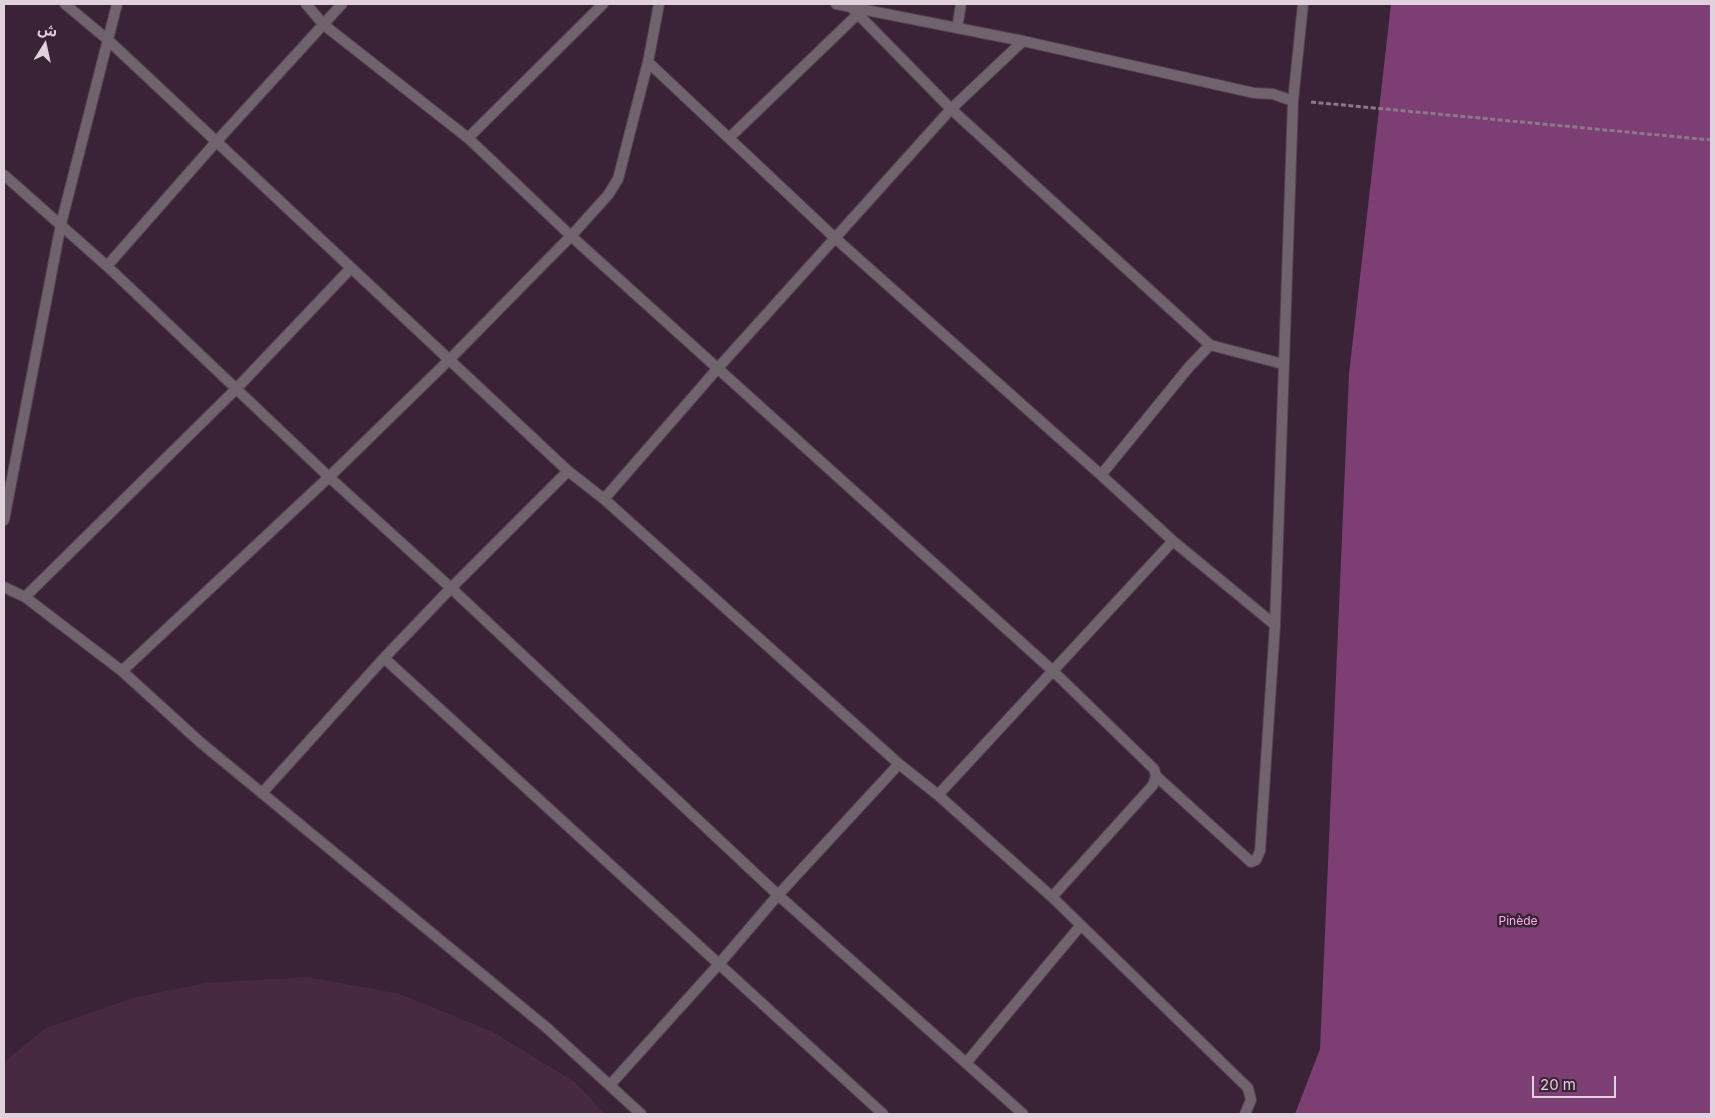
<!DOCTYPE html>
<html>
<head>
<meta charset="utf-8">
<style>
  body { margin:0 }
  #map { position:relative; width:1715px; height:1118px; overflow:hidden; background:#3a2336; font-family:Inter,"Noto Sans Arabic",sans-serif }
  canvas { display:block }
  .frame { position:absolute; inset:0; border:5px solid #e1d1dd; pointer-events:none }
  .north { position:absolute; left:20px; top:20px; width:50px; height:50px; -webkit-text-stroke:4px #3a2336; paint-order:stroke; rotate:10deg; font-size:14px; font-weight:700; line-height:20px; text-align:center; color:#e1d1dd }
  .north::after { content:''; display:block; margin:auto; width:18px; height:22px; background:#e1d1dd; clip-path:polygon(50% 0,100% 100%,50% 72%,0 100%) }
  .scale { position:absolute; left:1532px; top:1076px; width:84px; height:22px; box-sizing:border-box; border:2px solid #e1d1dd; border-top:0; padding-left:6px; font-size:15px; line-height:18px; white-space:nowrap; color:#e1d1dd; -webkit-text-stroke:4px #3a2336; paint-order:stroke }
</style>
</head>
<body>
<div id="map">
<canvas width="1715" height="1118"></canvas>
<div class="frame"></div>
<div class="north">ش</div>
<div class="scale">20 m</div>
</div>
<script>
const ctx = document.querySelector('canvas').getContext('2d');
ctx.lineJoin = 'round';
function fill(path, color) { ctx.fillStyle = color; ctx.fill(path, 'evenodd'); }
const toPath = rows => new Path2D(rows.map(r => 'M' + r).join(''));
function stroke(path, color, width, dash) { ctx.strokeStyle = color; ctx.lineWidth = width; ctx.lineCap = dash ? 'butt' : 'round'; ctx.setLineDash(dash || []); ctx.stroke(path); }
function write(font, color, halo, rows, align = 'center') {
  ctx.font = font + ' Inter,sans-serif'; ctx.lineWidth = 5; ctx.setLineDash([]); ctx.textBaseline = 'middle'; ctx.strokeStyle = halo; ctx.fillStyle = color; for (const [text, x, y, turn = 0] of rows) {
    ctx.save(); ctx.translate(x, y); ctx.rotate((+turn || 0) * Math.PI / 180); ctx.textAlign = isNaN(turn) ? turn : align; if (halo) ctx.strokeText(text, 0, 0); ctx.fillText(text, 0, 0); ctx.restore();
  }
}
const built = toPath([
  [308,977,400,994,493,1032,575,1082,605,1114,4,1114,4,1062,46,1028,137,997,205,983]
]);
const forest = toPath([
  [1391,4,1711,4,1711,1114,1295,1114,1320,1049,1349,374]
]);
const path = toPath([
  [1311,102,1711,140]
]);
const minor = toPath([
  [65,4,108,40,568,471,604,499,899,764,938,795,1052,897,1248,1088,1251,1100,1245,1114],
  [306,4,324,25,468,138,571,236,1053,671,1154,769,1156,776,1153,785,1052,897],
  [836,4,1023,41,1254,93,1273,94,1293,101,1303,4],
  [851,7,951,109,1210,345,1283,364],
  [957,28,961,4],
  [648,62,835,238,1101,475,1173,541,938,795],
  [468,138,603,4],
  [729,138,858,14],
  [4,175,107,266,329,477,451,588,778,895,1023,1114],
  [107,266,216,142,342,4],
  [1101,475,1189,367,1210,345],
  [604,499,718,368,951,109,1023,41],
  [4,520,61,224,117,4],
  [1173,541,1275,625],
  [4,587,25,597,122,671,200,742,547,1028,641,1114],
  [25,597,236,389,351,268],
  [384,658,883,1114],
  [122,671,329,477,449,360,571,236,608,195,618,179,648,62,659,4],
  [1156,776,1251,862,1256,860,1260,851,1275,625,1293,101],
  [263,792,384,658,451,588,568,471],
  [966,1063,1081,925],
  [610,1085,719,964,778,895,899,764]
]);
const parkNames = [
  ["Pinède",1518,921]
];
fill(built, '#472941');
fill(forest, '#7d3e73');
stroke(minor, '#553f51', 12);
stroke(path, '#8c7888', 3, [5, 2.5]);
stroke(minor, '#70636d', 10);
write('12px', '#fab1eb', '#3a2336', parkNames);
</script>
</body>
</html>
